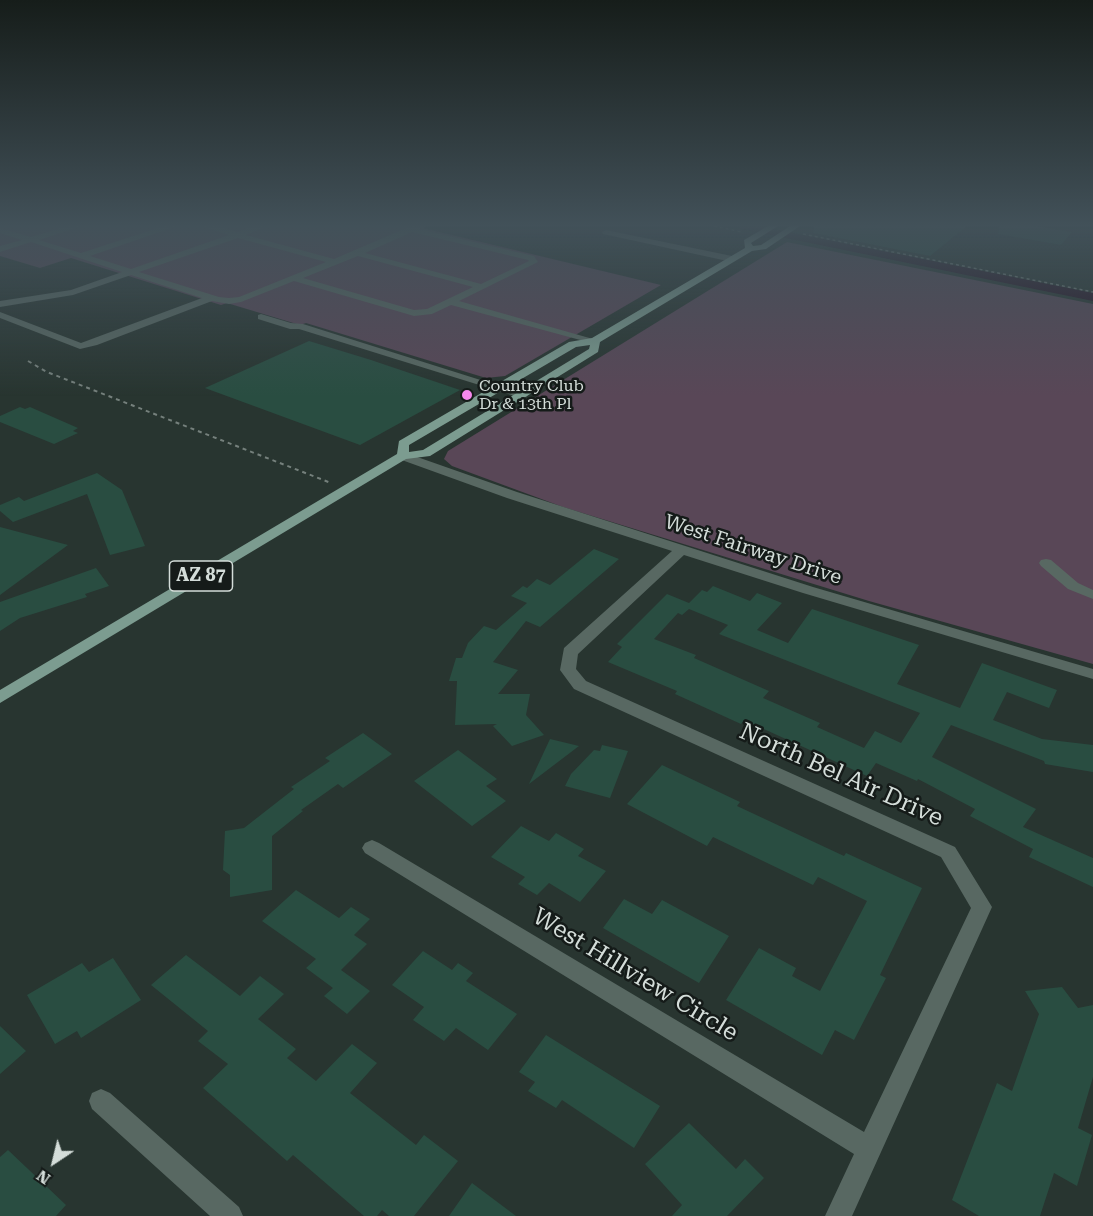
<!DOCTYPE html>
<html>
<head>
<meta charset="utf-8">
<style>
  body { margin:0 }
  #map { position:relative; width:1093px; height:1216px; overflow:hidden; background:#283530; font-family:"Roboto Serif",serif }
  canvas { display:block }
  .north { position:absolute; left:24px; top:1132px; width:60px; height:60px; -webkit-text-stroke:4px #151b19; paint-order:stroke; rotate:215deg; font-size:16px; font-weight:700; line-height:24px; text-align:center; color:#d4ddd9 }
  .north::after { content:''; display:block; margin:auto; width:21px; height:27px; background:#d4ddd9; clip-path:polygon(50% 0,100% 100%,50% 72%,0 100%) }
</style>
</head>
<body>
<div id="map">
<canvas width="1093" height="1216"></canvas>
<div class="north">N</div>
</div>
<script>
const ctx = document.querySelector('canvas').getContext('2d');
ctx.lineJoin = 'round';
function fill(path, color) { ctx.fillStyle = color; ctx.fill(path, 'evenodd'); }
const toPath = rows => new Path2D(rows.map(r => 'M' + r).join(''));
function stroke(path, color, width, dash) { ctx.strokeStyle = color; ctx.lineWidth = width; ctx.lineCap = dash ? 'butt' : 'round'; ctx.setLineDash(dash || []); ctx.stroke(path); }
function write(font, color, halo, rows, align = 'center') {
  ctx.font = font + ' "Roboto Serif",serif'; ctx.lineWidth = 5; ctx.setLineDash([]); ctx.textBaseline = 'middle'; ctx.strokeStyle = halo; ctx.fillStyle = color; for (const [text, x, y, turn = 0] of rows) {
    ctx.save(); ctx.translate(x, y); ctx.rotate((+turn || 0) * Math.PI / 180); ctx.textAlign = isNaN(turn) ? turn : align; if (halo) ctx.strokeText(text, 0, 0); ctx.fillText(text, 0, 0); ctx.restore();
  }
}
const green = toPath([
  [0,226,426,226,423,228,661,285,505,376,486,378,306,323,300,325,227,303,221,305,71,258,40,268,0,256],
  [787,242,1093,304,1093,664,869,601,563,507,452,466,444,459,448,451]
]);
const canal = toPath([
  [737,226,758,226,1093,293,1093,301,742,229,737,226]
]);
const building = toPath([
  [814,226,967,226,930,256,813,233],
  [999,226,1036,226,1072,232,1061,245,998,234],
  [309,341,371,360,460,390,360,445,205,388],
  [20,407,25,409,30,407,78,428,73,431,78,433,54,444,0,422,0,416],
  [97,473,122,490,145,546,110,555,87,494,13,522,0,511,0,505,19,497,24,501],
  [0,527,68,545,0,595],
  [594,549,619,559,540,627,526,621,493,662,518,670,498,694,530,694,526,715,544,735,512,746,493,726,497,724,455,725,457,681,449,681,456,658,462,658,468,643,484,626,496,630,527,603,511,596,523,586,527,588,537,579,550,585],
  [96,568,109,586,85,594,87,597,20,618,0,631,0,602],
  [713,586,750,601,757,593,782,603,757,630,788,643,812,609,919,645,897,684,960,708,982,663,1057,690,1049,708,1007,692,993,720,1042,739,1093,745,1093,772,1045,764,1044,761,951,725,932,757,1036,809,1023,827,1093,858,1093,887,1029,857,1033,849,970,816,975,809,918,779,917,781,876,763,867,776,744,720,741,724,675,694,677,691,608,662,622,647,617,644,667,594,689,603,702,590,707,592],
  [689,609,728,625,719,634,920,713,901,743,875,731,864,748,817,727,820,723,763,698,769,691,694,658,696,655,654,639,678,613,682,615],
  [363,733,392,754,343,788,338,784,301,810,303,811,272,836,272,890,230,897,230,875,223,870,225,831,244,828,294,789,291,787,330,761,325,758],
  [550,739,579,746,529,784],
  [602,745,628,751,610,798,565,786,571,774,594,750,600,751],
  [458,750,497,779,486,786,506,801,472,826,414,781],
  [662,765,740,802,737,806,844,856,846,853,922,888,880,975,886,978,854,1040,835,1030,822,1055,726,1000,759,948,796,968,792,976,820,991,867,901,818,877,813,885,713,837,707,846,627,804],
  [521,826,549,841,556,833,584,849,578,856,606,871,580,902,549,883,537,895,518,884,525,877,491,857],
  [296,890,339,918,351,907,370,919,354,935,367,944,341,970,370,991,347,1014,324,996,333,988,306,968,316,959,262,921],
  [624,899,652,914,662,900,729,936,699,983,603,928],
  [423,951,452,970,458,963,473,973,466,981,517,1014,488,1050,456,1028,444,1041,413,1020,424,1007,392,985],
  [186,955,240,996,260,976,284,994,258,1019,296,1049,287,1058,316,1081,352,1044,377,1063,350,1093,416,1145,424,1135,458,1161,414,1216,389,1216,382,1210,377,1216,364,1216,293,1155,287,1161,203,1088,228,1064,198,1041,208,1031,151,985],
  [113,958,141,1000,81,1038,77,1031,55,1044,27,995,82,963,89,972],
  [1062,987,1078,1008,1093,1005,1093,1077,1078,1128,1092,1135,1077,1186,1054,1173,1040,1216,979,1216,952,1200,997,1083,1012,1091,1039,1014,1025,991],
  [0,1026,26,1051,0,1074],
  [546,1035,660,1106,634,1148,562,1100,556,1108,528,1091,535,1082,519,1072],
  [689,1123,736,1169,745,1159,764,1178,727,1216,672,1216,682,1205,645,1164],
  [8,1150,66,1205,56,1216,0,1216,0,1157],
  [472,1183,516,1216,449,1216]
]);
const pathFar1 = toPath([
  [714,226,742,232],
  [803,234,1093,292]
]);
const path = toPath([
  [28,361,47,372,331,483]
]);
const minor = toPath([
  [68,226,81,226,39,240,81,253,164,226,177,226,90,256,131,269,229,235,201,226,215,226,237,232,255,226,267,226,246,235,334,259,411,226,422,226,419,229,534,256,538,262,459,301,600,341,595,344,451,305,432,314,414,316,294,281,241,302,229,304,212,301,97,345,80,349,0,318,0,312,81,343,202,298,131,275,73,295,0,307,0,301,71,290,122,272,31,242,0,252,0,246,22,240,0,233,0,228,31,237,68,226],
  [412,232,528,260,529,261,481,284,365,253,412,232],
  [238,238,326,262,239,297,229,298,219,297,139,272,238,238],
  [358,256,473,287,427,309,414,310,303,278,358,256],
  [606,230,732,256,736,259,732,262,603,234,602,232,606,230],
  [261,314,291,323,303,324,528,395,526,397,518,397,299,329,290,329,258,319,258,315,261,314],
  [403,452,517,492,813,587,1093,669,1093,679,803,593,684,555,578,654,576,669,586,681,955,847,992,907,852,1216,825,1216,854,1154,365,853,362,848,365,843,372,840,379,843,864,1132,971,908,941,857,574,689,560,670,564,648,672,551,507,498,399,459,399,453,403,452],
  [1046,559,1051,560,1078,583,1093,590,1093,599,1068,589,1041,566,1039,563,1041,560,1046,559],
  [101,1089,110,1093,239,1207,243,1216,210,1216,92,1109,89,1101,92,1093,101,1089]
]);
const major = toPath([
  [768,226,778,226,751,243,753,246,761,245,790,226,800,226,766,249,752,251,600,342,598,352,430,456,406,459,0,703,0,690,397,454,399,441,569,342,592,338,745,248,744,240,768,226],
  [590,345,589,349,423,450,409,452,409,445,576,347,590,345]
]);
const markers = [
  [467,395,6,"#f688ed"]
];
const farPoinames = [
  ["Country Club",479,386],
  ["Dr & 13th Pl",479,404]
];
const shields = [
  [201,576,63]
];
const shieldNames = [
  ["AZ 87",201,576]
];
const streetNames = [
  ["West Fairway Drive",753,550,18]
];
const nearStreetnames = [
  ["North Bel Air Drive",841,775,24],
  ["West Hillview Circle",635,975,31]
];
fill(green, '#594757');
fill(canal, '#241022');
fill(building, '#294d41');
stroke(pathFar1, '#75807c', 1.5, [3, 3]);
stroke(path, '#75807c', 2, [4, 4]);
fill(minor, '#586862');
fill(major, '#7c9c90');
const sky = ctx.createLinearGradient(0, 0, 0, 396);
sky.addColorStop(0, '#161d1a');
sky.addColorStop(0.57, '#425159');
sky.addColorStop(1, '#42515900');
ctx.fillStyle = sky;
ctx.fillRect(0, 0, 1093, 396);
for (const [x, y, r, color] of markers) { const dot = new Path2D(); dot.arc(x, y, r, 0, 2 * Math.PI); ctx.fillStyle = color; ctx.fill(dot); stroke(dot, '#151b19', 2); }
write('16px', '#d4ddd9', '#151b19', farPoinames, 'left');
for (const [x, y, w] of shields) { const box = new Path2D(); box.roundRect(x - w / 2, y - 15, w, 30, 4.5); ctx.fillStyle = '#151b19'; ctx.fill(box); stroke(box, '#d4ddd9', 1.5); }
write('bold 18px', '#d4ddd9', null, shieldNames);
write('20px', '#d4ddd9', '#151b19', streetNames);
write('24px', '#d4ddd9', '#151b19', nearStreetnames);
</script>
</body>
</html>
